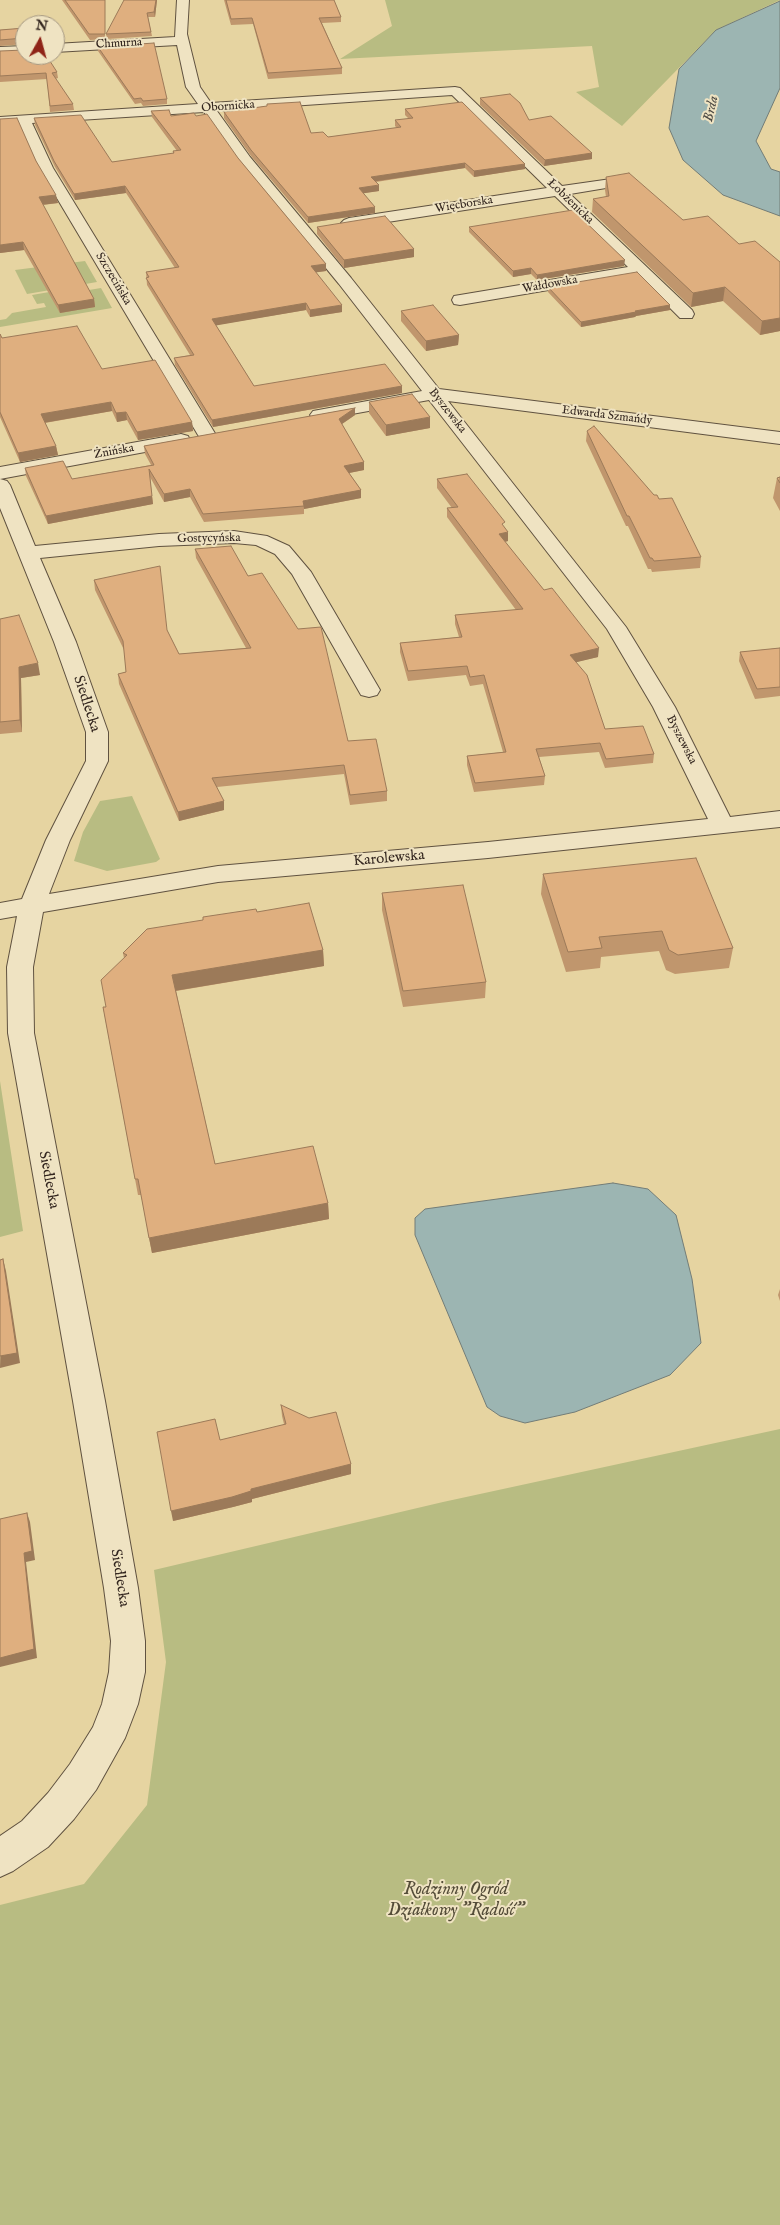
<!DOCTYPE html>
<html>
<head>
<meta charset="utf-8">
<style>
  body { margin:0 }
  #map { position:relative; width:780px; height:2225px; overflow:hidden; background:#e6d4a1; font-family:"IM FELL English",serif }
  canvas { display:block }
  .north { position:absolute; left:15px; top:15px; width:50px; height:50px; box-sizing:border-box; background:#efe3c2; border:1px solid #a49781; border-radius:50%; rotate:7deg; font-size:14px; font-weight:700; line-height:20px; text-align:center; color:#33261f }
  .north::after { content:''; display:block; margin:auto; width:18px; height:22px; background:#8f2418; clip-path:polygon(50% 0,100% 100%,50% 72%,0 100%) }
</style>
</head>
<body>
<div id="map">
<canvas width="780" height="2225"></canvas>
<div class="north">N</div>
</div>
<script>
const ctx = document.querySelector('canvas').getContext('2d');
ctx.lineJoin = 'round';
function fill(path, color) { ctx.fillStyle = color; ctx.fill(path, 'evenodd'); }
const toPath = rows => new Path2D(rows.map(r => 'M' + r).join(''));
function stroke(path, color, width, dash) { ctx.strokeStyle = color; ctx.lineWidth = width; ctx.lineCap = dash ? 'butt' : 'round'; ctx.setLineDash(dash || []); ctx.stroke(path); }
function write(font, color, halo, rows, align = 'center') {
  ctx.font = font + ' "IM FELL English",serif'; ctx.lineWidth = 4; ctx.setLineDash([]); ctx.textBaseline = 'middle'; ctx.strokeStyle = halo; ctx.fillStyle = color; for (const [text, x, y, turn = 0] of rows) {
    ctx.save(); ctx.translate(x, y); ctx.rotate((+turn || 0) * Math.PI / 180); ctx.textAlign = isNaN(turn) ? turn : align; if (halo) ctx.strokeText(text, 0, 0); ctx.fillText(text, 0, 0); ctx.restore();
  }
}
const green = toPath([
  [385,0,780,0,716,30,622,126,576,92,599,87,592,46,340,59,392,26],
  [85,261,97,282,27,294,15,270],
  [78,287,83,291,101,288,112,308,0,327,0,320,6,319,12,313,46,307,44,303,37,304,32,295],
  [132,796,160,859,156,862,107,871,74,861,83,832,100,801],
  [0,1081,23,1231,0,1237],
  [780,1429,780,2225,0,2225,0,1905,84,1884,147,1805,166,1662,154,1570,443,1502]
]);
const water = toPath([
  [780,1,780,88,756,141,771,169,780,172,780,216,723,195,683,160,669,128,679,69,716,30,780,1],
  [613,1183,648,1189,676,1215,692,1279,701,1343,670,1375,575,1412,525,1423,500,1416,487,1407,415,1235,415,1218,425,1209,613,1183]
]);
const minor = toPath([
  [177,0,189,0,187,34,200,87,211,103,455,87,460,88,562,186,625,177,630,178,632,181,630,184,570,194,692,310,694,314,692,318,680,318,637,275,460,305,454,304,452,300,454,296,628,267,555,196,349,228,344,226,341,223,344,220,349,218,547,188,452,95,217,111,250,157,351,278,439,389,780,432,780,444,448,401,626,627,675,707,730,817,780,811,780,827,488,858,218,882,43,912,33,967,34,1033,105,1401,138,1588,145,1641,145,1672,138,1704,125,1738,96,1790,74,1819,48,1847,13,1871,0,1877,0,1836,22,1821,48,1793,70,1764,93,1727,102,1704,109,1672,111,1641,104,1588,73,1401,8,1033,7,967,17,916,0,919,0,903,22,899,46,840,86,761,86,732,54,642,0,508,0,479,7,481,10,485,35,546,159,534,234,531,267,536,289,546,311,572,380,690,377,695,369,697,361,695,292,574,275,554,256,545,234,543,159,546,40,558,76,642,108,732,108,761,70,840,49,894,218,866,488,842,708,819,653,707,607,629,429,400,319,420,313,419,310,415,313,411,422,391,339,284,240,163,204,112,32,123,53,168,216,435,213,439,207,440,201,439,198,435,39,168,19,124,0,125,0,117,198,104,186,87,177,45,55,52,55,44,175,37,177,0],
  [25,46,25,54,0,55,0,47,25,46],
  [181,434,188,436,190,440,188,444,0,479,0,467,181,434]
]);
const wall = toPath([
  [62,0,105,0,105,39,90,40],
  [157,0,155,17,148,17,152,36,107,39,106,34],
  [224,0,334,0,341,17,341,22,322,23,342,68,342,74,268,79,253,24,231,25],
  [25,28,25,44,0,46,0,30],
  [98,47,167,99,167,104,143,106,141,103,135,104,98,51],
  [0,51,57,72,58,78,55,79,73,104,74,110,50,112,47,79,0,82],
  [480,98,529,120,592,153,592,159,544,166,480,105],
  [267,104,311,133,328,137,397,128,395,126,395,120,409,119,405,115,405,109,525,164,525,169,474,177,465,168,376,182,379,191,363,193,375,213,308,223,251,156,224,118,224,112,267,106],
  [151,111,171,116,196,116,238,158,326,264,326,271,316,272,342,312,310,317,306,310,216,325,254,386,402,386,402,393,213,427,175,365,174,358,190,355,147,285,146,272,175,268,126,193,75,200,55,167,35,125,34,118,112,162,173,153,173,151,177,151,152,117],
  [36,161,58,203,43,205,94,299,95,307,60,313,24,250,0,253],
  [606,177,683,220,739,244,780,262,780,331,760,335,723,301,691,307,592,212,593,199,606,197,605,190],
  [317,227,414,249,414,257,344,268,317,234],
  [469,227,624,266,537,280,531,274,513,277,469,232],
  [548,287,670,305,670,310,636,316,635,317,581,327,548,292],
  [401,311,459,335,458,345,426,351,401,321],
  [0,334,2,338,102,369,192,422,193,431,138,440,127,420,117,422,112,411,45,423,56,446,58,455,20,462,0,417],
  [369,402,430,428,386,436,369,413],
  [355,408,355,415,342,424,364,462,364,470,349,473,361,490,361,498,304,509,304,514,204,522,190,497,164,502,150,477,153,504,48,524,26,476,25,468,72,479,151,465,145,454,144,446],
  [587,431,654,495,659,499,701,557,700,568,652,572,651,569,648,569,628,526,626,526,586,441],
  [780,477,780,511,773,498,777,478],
  [437,479,505,528,508,541,505,542,598,657,576,662,605,729,654,754,653,763,605,768,599,752,539,757,545,776,544,785,474,792,467,765,467,756,503,752,483,684,470,686,466,675,408,681,400,652,400,643,459,637,455,624,455,615,516,610,447,517,447,508,452,508,437,488],
  [195,549,248,576,348,741,387,791,387,801,350,805,344,774,217,787,224,810,179,821,119,684,118,674,126,672,124,650,95,590,94,580,167,630,179,654,246,648,196,558],
  [0,619,40,675,21,678,22,732,0,734],
  [780,648,780,696,755,699,739,661,740,652],
  [543,874,733,948,729,968,675,974,666,970,659,951,601,957,600,968,566,972,541,894],
  [382,893,486,982,485,998,403,1007,382,910],
  [257,912,323,950,324,966,176,991,215,1164,328,1203,329,1219,152,1253,141,1195,138,1195,103,1007,106,1007,124,958,123,953],
  [780,1289,780,1301,778,1295],
  [281,1405,351,1464,351,1474,252,1499,252,1502,233,1507,173,1521,284,1424,282,1416]
]);
const shadedWall = toPath([
  [156,0,157,0,155,17,154,12],
  [592,153,592,159,544,166,545,160],
  [465,163,465,168,371,182,371,177],
  [525,164,525,169,474,177,474,171],
  [379,185,379,191,359,194,359,188],
  [125,186,126,193,75,200,74,194],
  [56,195,58,203,40,205,39,197],
  [375,207,375,213,308,223,308,217],
  [23,242,24,250,0,253,0,245],
  [414,249,414,257,344,268,344,260],
  [625,260,624,266,537,280,537,275],
  [326,264,326,271,312,273,311,266],
  [531,268,531,274,513,277,513,271],
  [725,287,723,301,691,307,693,293],
  [94,299,95,307,60,313,58,305],
  [306,303,306,310,213,326,212,319],
  [342,305,342,312,310,317,310,310],
  [670,305,670,310,636,316,635,317,581,327,581,322,635,311],
  [780,318,780,331,760,335,762,321],
  [459,335,458,345,426,351,426,341],
  [402,386,402,393,213,427,212,420],
  [111,402,112,411,43,423,41,414],
  [355,408,355,415,339,426,339,419],
  [126,412,127,420,117,422,116,413],
  [430,417,430,428,386,436,386,425],
  [192,422,193,431,138,440,137,432],
  [56,446,58,455,20,462,18,453],
  [364,462,364,470,344,474,344,466],
  [190,489,190,497,164,502,164,494],
  [361,490,361,498,304,509,303,501],
  [152,496,153,504,48,524,46,516],
  [508,532,508,541,499,543,499,534],
  [599,648,598,657,569,664,570,655],
  [38,663,40,675,21,678,22,732,20,720,19,667],
  [224,801,224,810,179,821,178,812],
  [323,950,324,966,174,991,172,975],
  [328,1203,329,1219,152,1253,149,1238],
  [3,1259,6,1271,20,1363,0,1368],
  [351,1464,351,1474,252,1499,252,1502,233,1507,173,1521,171,1511,251,1489],
  [27,1513,30,1522,35,1560,26,1562,37,1658,0,1667,0,1658,24,1553]
]);
const building = toPath([
  [65,0,105,0,105,34,89,34,65,0],
  [124,0,156,0,154,12,147,13,151,32,106,34,124,0],
  [226,0,334,0,341,17,319,18,342,68,268,73,252,18,231,19,226,0],
  [25,28,25,43,24,38,0,40,0,30,25,28],
  [154,43,167,99,143,101,141,98,134,99,98,47,154,43],
  [25,49,25,55,46,55,57,72,52,73,73,104,50,106,46,73,0,76,0,51,24,50,25,49],
  [510,94,520,103,529,120,551,116,592,153,545,160,480,98,510,94],
  [300,102,311,133,323,132,328,137,401,127,395,120,413,118,405,109,462,102,525,164,474,171,465,163,371,177,379,185,359,188,375,207,308,217,251,150,224,112,267,106,267,104,300,102],
  [169,110,171,116,194,113,196,116,207,114,238,158,326,264,311,266,342,305,310,310,306,303,212,319,254,386,385,364,402,386,212,420,174,358,194,355,146,278,149,277,146,272,179,267,125,186,74,194,54,161,34,118,81,115,112,162,174,153,173,151,181,150,151,111,169,110],
  [17,118,36,161,56,195,39,197,94,299,58,305,23,242,0,245,0,119,17,118],
  [629,173,683,220,708,216,739,244,755,241,780,262,780,318,762,321,725,287,693,293,593,199,609,196,606,177,629,173],
  [573,210,625,260,537,275,531,268,513,271,469,227,573,210],
  [385,216,414,249,344,260,317,227,385,216],
  [637,272,670,305,635,311,636,312,581,322,548,287,637,272],
  [433,305,459,335,426,341,401,311,433,305],
  [77,326,102,369,155,360,192,422,137,432,126,412,116,413,111,402,41,414,56,446,18,453,0,412,0,334,2,338,77,326],
  [412,394,430,417,386,425,369,402,412,394],
  [355,408,339,419,364,462,344,466,361,490,303,501,304,506,203,514,190,489,164,494,149,469,152,496,46,516,25,468,63,461,72,479,154,465,144,446,355,408],
  [594,426,654,495,657,495,659,499,672,498,701,557,654,561,652,558,650,558,629,516,627,516,587,431,594,426],
  [467,474,505,522,502,524,508,532,499,534,544,590,552,588,599,648,570,655,587,675,605,729,643,726,654,754,606,759,600,743,536,749,545,776,475,783,467,756,506,752,484,675,470,677,467,666,408,671,400,643,462,637,455,615,523,609,447,508,458,507,437,479,467,474],
  [780,477,780,483,777,478,780,477],
  [231,546,248,576,262,573,298,629,321,627,348,741,376,739,387,791,350,795,344,765,212,778,224,801,178,812,118,674,126,672,123,641,94,580,160,566,167,630,179,654,251,648,195,549,231,546],
  [19,615,38,663,19,667,20,720,0,722,0,619,19,615],
  [780,648,780,687,757,689,740,652,780,648],
  [696,858,733,948,678,955,669,950,662,931,599,937,602,948,568,952,543,874,696,858],
  [463,885,486,982,403,991,382,893,463,885],
  [309,903,323,950,172,975,215,1164,313,1146,328,1203,149,1238,138,1179,135,1179,103,1007,106,1007,101,980,127,955,123,953,147,929,203,920,203,917,256,909,257,912,309,903],
  [3,1259,17,1353,0,1356,0,1260,3,1259],
  [281,1405,309,1418,336,1412,351,1464,251,1489,251,1491,232,1497,171,1511,157,1432,215,1419,220,1440,286,1424,281,1405],
  [27,1513,32,1551,24,1553,34,1649,0,1658,0,1519,27,1513]
]);
const farStreetnames = [
  ["Chmurna",119,44,-3],
  ["Obornicka",228,107,-4],
  ["Łobżenicka",570,202,44],
  ["Więcborska",464,205,-9],
  ["Szczecińska",113,279,59],
  ["Wałdowska",550,285,-10],
  ["Byszewska",447,411,52],
  ["Edwarda Szmańdy",607,416,7],
  ["Żnińska",114,452,-10],
  ["Gostycyńska",209,539,-1],
  ["Byszewska",681,740,63]
];
const farWaternames = [
  ["Brda",712,109,-77]
];
const streetNames = [
  ["Siedlecka",86,704,72],
  ["Karolewska",389,859,-5],
  ["Siedlecka",48,1180,79],
  ["Siedlecka",119,1578,81]
];
const nearParknames = [
  ["Rodzinny Ogród",456,1890],
  ["Działkowy \"Radość\"",456,1911]
];
fill(green, '#b8bc82');
fill(water, '#9cb5b2');
stroke(water, '#727c77', 1);
stroke(minor, '#605240', 2);
fill(minor, '#efe3c2');
fill(wall, '#c0966d');
fill(shadedWall, '#9c7a59');
fill(building, '#dfaf7f');
stroke(building, '#9c7a59', 1);
write('12px', '#33261f', '#efe3c2', farStreetnames);
write('italic 14px', '#4d4a44', '#efe3c2', farWaternames);
write('15px', '#33261f', '#efe3c2', streetNames);
write('italic 18px', '#544c38', '#efe3c2', nearParknames);
</script>
</body>
</html>
